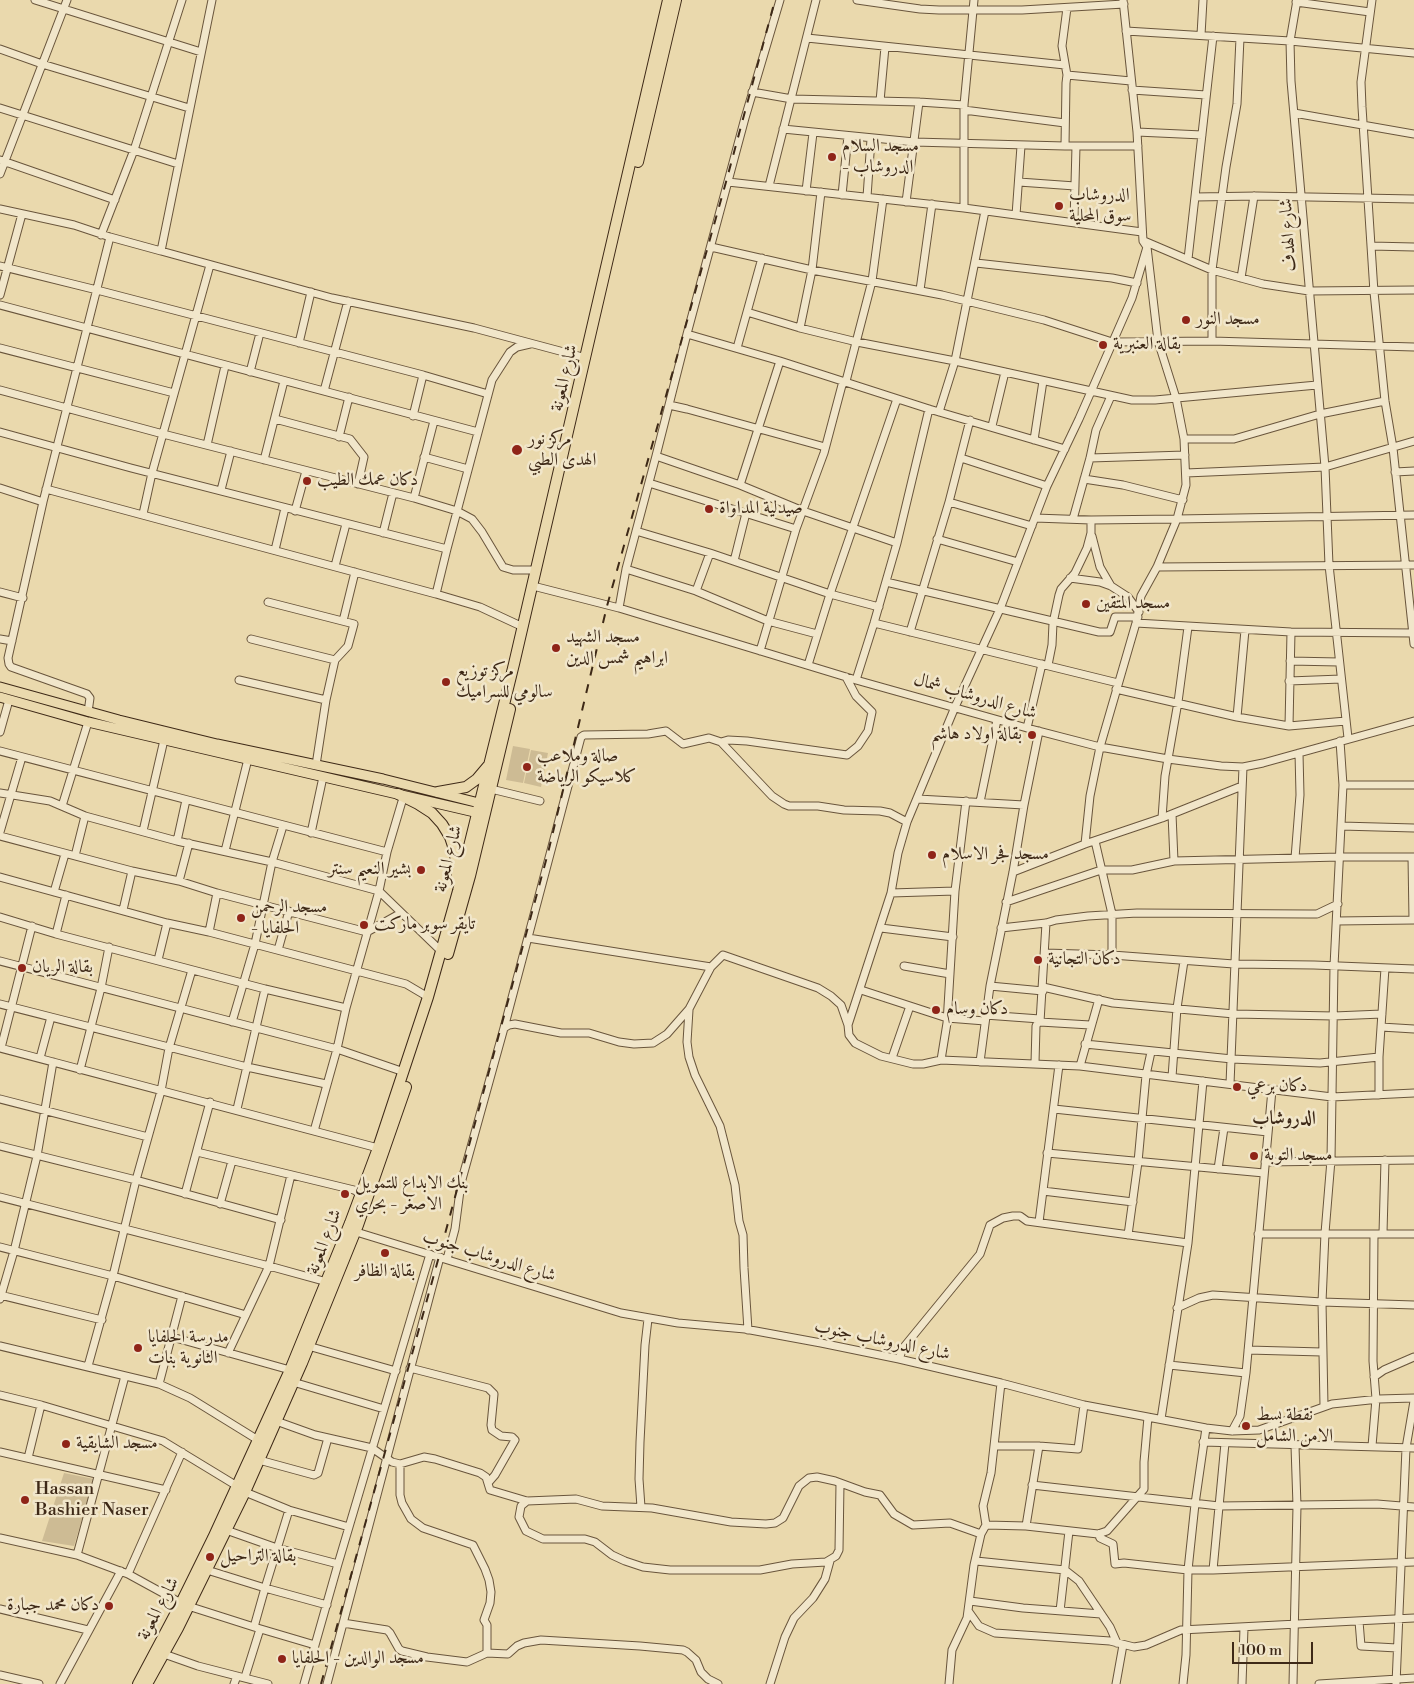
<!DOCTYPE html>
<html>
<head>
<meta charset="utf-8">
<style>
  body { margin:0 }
  #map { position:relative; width:1414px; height:1684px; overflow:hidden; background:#ead9ad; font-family:"Libre Bodoni",serif }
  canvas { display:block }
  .scale { position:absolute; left:1232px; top:1642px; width:81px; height:22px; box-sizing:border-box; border:2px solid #3e2917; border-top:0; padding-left:6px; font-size:15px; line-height:18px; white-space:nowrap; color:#3e2917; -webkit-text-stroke:4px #f1e6ca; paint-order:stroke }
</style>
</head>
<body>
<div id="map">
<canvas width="1414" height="1684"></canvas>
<div class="scale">100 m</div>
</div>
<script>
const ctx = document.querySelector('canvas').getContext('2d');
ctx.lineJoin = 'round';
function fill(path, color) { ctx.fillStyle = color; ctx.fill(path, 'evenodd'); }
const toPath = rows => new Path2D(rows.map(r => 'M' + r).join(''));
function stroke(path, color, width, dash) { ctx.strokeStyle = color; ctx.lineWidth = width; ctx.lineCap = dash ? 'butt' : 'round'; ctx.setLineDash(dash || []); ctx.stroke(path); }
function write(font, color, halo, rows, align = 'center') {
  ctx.font = font + ' "Libre Bodoni",Amiri,serif'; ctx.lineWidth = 5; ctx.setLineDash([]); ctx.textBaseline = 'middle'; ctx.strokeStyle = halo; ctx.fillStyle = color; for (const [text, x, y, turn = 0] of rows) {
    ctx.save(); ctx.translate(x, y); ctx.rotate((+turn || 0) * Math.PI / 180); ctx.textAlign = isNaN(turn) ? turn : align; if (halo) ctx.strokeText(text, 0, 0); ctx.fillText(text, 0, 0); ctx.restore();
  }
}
const green = toPath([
  [513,746,530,749,523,783,506,780],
  [531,750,548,753,541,787,524,783],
  [64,1473,94,1479,74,1546,42,1541]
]);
const minor = toPath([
  [35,0,201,52],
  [857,0,920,9,939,10,1022,10,1124,4],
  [1297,0,1290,41,1291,81,1325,467,1329,565,1348,738],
  [1372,0,1361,82,1362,107,1374,292,1385,401,1393,448,1414,644],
  [1296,2,1370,12],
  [1126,31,1290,41,1414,53],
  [1201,35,1203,0],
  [807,38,1065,65],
  [0,49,42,64,189,108],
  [1067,75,1131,81],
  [1132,90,1206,95],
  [752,92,792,99,919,102,964,105],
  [880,101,885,47],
  [0,108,178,164],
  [964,110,1065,123],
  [1294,113,1414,134],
  [783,129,914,142,1065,146,1138,146],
  [1137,132,1202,135],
  [1065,146,1066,83,1067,75,1062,46,1067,8],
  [0,160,115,200],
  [0,174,67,0],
  [728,182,964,208,1142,232],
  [1019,182,1075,186],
  [769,186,816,0],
  [806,191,813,133],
  [842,195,848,136],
  [867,197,871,139],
  [1195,197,1257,196,1414,199],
  [906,202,919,102],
  [964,208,964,105,974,0],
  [0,209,74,225,110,237,161,251,212,0],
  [1016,215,1021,146],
  [1074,222,1076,146],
  [101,235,134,150,182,0],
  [1144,241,1212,270,1263,284,1309,291,1414,290],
  [1371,246,1414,247],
  [711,247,812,270,942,295,1044,320,1112,342,1212,341,1414,347],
  [1147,247,1132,298,1079,419,1047,486,1000,609,955,707,907,822,898,853,891,893,848,1025,849,1035,855,1043,881,1056,913,1064,923,1064,941,1060,1080,1066,1332,1097,1414,1093],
  [161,251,332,298,474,328,586,358],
  [1188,259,1213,36],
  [976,263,1112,278,1137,283],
  [0,266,97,290,423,375,488,394],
  [1241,278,1254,196],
  [920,290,932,204],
  [0,295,22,214],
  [0,305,478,432],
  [747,312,800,328,857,342,955,361,1132,400,1155,400,1317,385],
  [800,328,812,270,821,192],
  [687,334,780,361,929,409,1065,449],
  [1212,341,1212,270,1226,167,1237,104,1240,38],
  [299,343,311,292],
  [0,348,174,393],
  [737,348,762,258],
  [250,372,260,333],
  [0,390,163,434,414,498,457,511,472,519,482,532,503,567,513,570,536,570],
  [324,391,348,301],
  [669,405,687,409,825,447],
  [939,412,955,361,985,211],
  [413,416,423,375],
  [275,419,350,439,364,457,358,484],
  [992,426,1005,372],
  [0,432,131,468,447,549],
  [339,437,349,397],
  [1184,439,1234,439,1320,414,1385,401],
  [1034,440,1043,381],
  [207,445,225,366],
  [656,456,740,485,803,511,897,543],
  [424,457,468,469],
  [961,458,1047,486],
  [1090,458,1185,455],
  [264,460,284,381],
  [1395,472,1414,471],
  [1186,473,1325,467,1414,441],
  [1084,479,1123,485,1183,500],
  [649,483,796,529],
  [740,485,780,361],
  [0,488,43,502],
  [46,489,436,594,480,607,523,627],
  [221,490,231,451],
  [414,498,434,421],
  [949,502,1032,526],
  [295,511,306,471],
  [143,514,152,473,210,265],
  [1035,518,1091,520,1177,519,1414,515],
  [1073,519,1090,458,1096,430,1111,396],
  [636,531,710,553,830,594,879,607],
  [383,533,393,493],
  [1092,536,1100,567,1111,586],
  [937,539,1018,562],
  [275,550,285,508],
  [734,561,746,513],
  [335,566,346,524],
  [1157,567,1414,565],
  [626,569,696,591,768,621,817,634],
  [1070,578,1100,582,1111,586,1128,597,1139,612],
  [886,582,1099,632,1110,632,1115,617,1138,617],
  [533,586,619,608,856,680,1027,728,1100,747,1168,759,1221,766,1243,767,1263,763,1414,721],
  [696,591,710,553],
  [0,592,23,598],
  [436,594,447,549,492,380,510,352,517,347,530,344],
  [268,602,354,624,348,646,335,660,326,700,316,765],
  [619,608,626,569,656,456,687,334,745,118,780,0],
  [343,621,355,572],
  [874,623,1118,683],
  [1136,623,1291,632,1414,633],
  [910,632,949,502,970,420],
  [0,639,12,641],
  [251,639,335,660],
  [760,651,796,529,824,453,842,385,846,381,872,281,883,199],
  [1290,661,1339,662],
  [808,665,830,594,897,399],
  [1048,665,1052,645,1053,623,1059,595,1061,589,1075,573,1087,548,1091,533,1091,520],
  [239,680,326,700],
  [856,680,874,623,897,543,929,409],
  [1289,681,1341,679],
  [1116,689,1237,717,1289,726,1346,721],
  [88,712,90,698,87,694,11,667,9,664,8,658,43,502,110,237],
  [1237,717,1245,630],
  [1289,726,1291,632],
  [1027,728,1042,664],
  [0,732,9,700],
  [721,742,728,740,747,741,847,755,858,746,868,731,872,712,856,696,846,677],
  [0,751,387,852],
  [1343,785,1414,785],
  [491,789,540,801],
  [0,793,50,801,85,816,177,841,272,862,379,891,442,952],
  [918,799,1024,805],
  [980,802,997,720],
  [62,806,88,722],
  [1172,814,1174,861],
  [1162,818,1165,776,1178,702,1188,627],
  [1341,826,1414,828],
  [143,831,164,740],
  [0,832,22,757],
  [311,833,323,777],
  [0,836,132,871,179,881,217,893,367,932,401,913],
  [177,841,186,800],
  [1095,841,1112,914,1112,955],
  [1085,844,1090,796,1100,747,1136,623,1141,596,1157,567,1177,519,1186,485,1184,439,1176,398,1158,341,1147,247,1143,241,1137,132,1123,0],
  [225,851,248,759],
  [75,856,85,816],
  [1412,857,1413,920],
  [1295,858,1300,795,1299,753],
  [1013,872,1085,844,1162,818,1242,786],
  [0,877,167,923,209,932,406,984,428,997],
  [179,881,189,843],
  [54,892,65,854],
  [891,893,955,891],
  [1006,902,1101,870,1132,870,1174,861,1340,857,1414,857],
  [123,910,132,871],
  [0,917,56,934,265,989,346,1008],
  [1337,921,1414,920],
  [881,928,953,937],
  [1001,928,1046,923,1056,920,1088,916,1137,913,1309,914,1317,914,1338,904],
  [209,932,217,893],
  [56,934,66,895],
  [528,938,711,967],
  [278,950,289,911],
  [1045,953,1112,955,1234,964,1314,965,1414,969],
  [158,960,167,923],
  [0,961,337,1049,404,1072],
  [904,966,950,974],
  [990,986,1043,991],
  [1043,987,1113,1003,1234,1014,1334,1016,1382,1014],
  [861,990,947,1018,985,1021],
  [0,1004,247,1067,326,1084],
  [689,1010,687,1042,689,1057,695,1075,720,1126,735,1185,739,1221,743,1235,744,1268,748,1330],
  [985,1015,1040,1019],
  [232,1022,255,944,272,862,283,826],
  [1040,1022,1090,1025],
  [1381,1027,1414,1029],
  [504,1028,581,737,584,735,648,734,666,731,683,744,709,738,721,742,772,796,784,804,789,806,818,806,844,810,880,811,890,813,907,822],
  [1085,1044,1232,1059,1320,1063,1379,1057],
  [0,1048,378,1148],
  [1,1048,32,926],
  [40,1058,51,1017],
  [892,1058,910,1006],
  [941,1060,947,1023,955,891,966,801],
  [980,1062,990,986,1013,872,1024,805,1039,731],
  [1035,1063,1036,1026,1038,1022,1040,1022,1046,923],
  [1080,1066,1099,999],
  [80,1070,101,988,109,947],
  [1172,1077,1177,1008,1184,961],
  [1230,1084,1243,767],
  [1379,1095,1379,1057,1385,968],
  [0,1099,148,1137],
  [237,1109,265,989],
  [1054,1109,1268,1132],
  [314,1131,337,1049,346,1008,379,891,387,852,403,798],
  [0,1146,136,1180,281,1220],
  [197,1152,354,1190,361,1194],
  [1047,1153,1264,1173],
  [1265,1162,1414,1160],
  [1218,1169,1224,1128],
  [1043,1191,1133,1202],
  [185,1194,210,1102],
  [0,1197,269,1266,327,1282],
  [220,1204,232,1161],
  [1039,1222,1059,1065],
  [353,1231,621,1313,678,1323,745,1329,821,1343,899,1359,1001,1383,1084,1405,1206,1428,1232,1431,1259,1430,1332,1404,1379,1399,1414,1398],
  [1383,1233,1385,1160],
  [1258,1234,1414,1234],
  [1128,1235,1138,1162,1146,1075,1151,1052],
  [0,1247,113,1276,246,1315],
  [447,1259,455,1229,461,1183,504,1028,509,1025,515,1024,561,1033,589,1033,619,1042,634,1044,653,1043,667,1034,689,1009,711,967,723,955,818,988,831,996,841,1005,848,1025],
  [0,1295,102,1320],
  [0,1299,14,1251,37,1156,53,1062],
  [1177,1308,1199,1298,1213,1295,1322,1302,1414,1305],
  [172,1337,290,1370],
  [0,1346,159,1384,190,1398,258,1440],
  [308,1346,396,1371],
  [1248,1350,1322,1352],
  [228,1353,269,1266,291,1175],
  [899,1359,903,1348,980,1254,990,1225,1003,1218,1013,1216,1020,1216,1027,1221,1188,1243],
  [1169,1365,1246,1373],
  [88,1366,113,1276,136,1180,161,1091,169,1048,192,970],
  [410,1368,488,1388,494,1394,491,1425,492,1430,501,1436,512,1437,515,1440,495,1475,488,1483],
  [1374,1377,1384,1370,1414,1357],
  [293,1382,384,1409],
  [159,1384,182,1296],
  [0,1395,41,1405,163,1441,237,1486],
  [1324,1406,1322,1302,1325,1233,1331,1160,1334,966,1343,785,1340,741],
  [1161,1419,1188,1243,1203,1081],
  [276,1421,315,1435,372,1448,392,1462,400,1464,424,1457,435,1459,480,1473,486,1477,490,1490,527,1501,576,1499,602,1506,652,1508,731,1522,766,1524,775,1523,783,1518,799,1486,809,1478,817,1477,835,1481,865,1492,880,1495,894,1514,913,1525,950,1523,981,1534],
  [1232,1431,1240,1416,1246,1373,1272,1090],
  [1203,1442,1414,1448],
  [994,1446,1039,1446,1078,1449,1084,1405],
  [1372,1446,1376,1399,1373,1361,1374,1234],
  [0,1452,166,1490],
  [28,1458,41,1405],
  [259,1460,314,1475,318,1473,328,1438],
  [400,1464,400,1495,402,1503,411,1519,423,1528,473,1545,485,1569,489,1580,491,1592,490,1603,484,1620,487,1625,487,1653],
  [1032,1485,1219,1506,1377,1504,1414,1507],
  [245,1492,289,1510,349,1527],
  [527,1501,521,1506,519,1517,526,1531,543,1539,585,1539,595,1542,612,1555,625,1561,643,1567,670,1570,760,1570,792,1564,826,1562,836,1556,839,1550,840,1483],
  [641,1507,639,1479,640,1442,645,1345,648,1319],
  [289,1510,265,1588,327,1605],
  [986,1525,1026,1526,1098,1534,1107,1531,1144,1489,1144,1462,1148,1417],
  [1026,1526,1039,1446],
  [226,1530,277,1548,338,1564],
  [1098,1534,1100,1538,1113,1544,1115,1564,1124,1563,1188,1570,1213,1570,1414,1562],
  [0,1538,77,1555,128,1574,181,1603],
  [77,1555,125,1376],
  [976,1561,1065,1570,1079,1581,1110,1627,1117,1643],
  [207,1570,265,1588,254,1627],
  [1213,1570,1225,1443],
  [128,1574,182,1452],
  [970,1601,1023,1608,1101,1614],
  [188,1606,254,1627,315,1645],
  [0,1609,88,1630],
  [1060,1611,1069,1531],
  [969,1612,979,1626,995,1633,1110,1641,1134,1647,1146,1645,1181,1630,1414,1618],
  [1359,1621,1361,1646,1397,1648],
  [343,1623,387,1630,390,1633,399,1649,402,1651,427,1657,467,1662,487,1653,508,1654,517,1646,524,1643,541,1640,640,1646,683,1650,687,1652,696,1660,701,1672,708,1679,718,1684],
  [164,1654,198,1666,268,1684],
  [0,1675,39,1684],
  [245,1677,260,1629],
  [60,1684,121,1571],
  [234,1684,237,1676],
  [304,1684,338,1564,430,1254],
  [327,1684,440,1257],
  [770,1684,785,1637,794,1618,813,1598,825,1579,830,1561],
  [949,1684,952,1650,967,1618,974,1565,981,1534,986,1525,983,1506,991,1473,1001,1383],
  [1116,1684,1123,1645],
  [1183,1684,1186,1655,1188,1570,1195,1504,1206,1428],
  [1242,1684,1244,1628],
  [1293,1684,1297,1506,1295,1446],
  [1319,1684,1414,1678],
  [1396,1684,1406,1448,1414,1401]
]);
const major = toPath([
  [0,687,119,720,217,744,383,779,487,805],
  [0,697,88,722,483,814]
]);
const highway = toPath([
  [638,162,676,0],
  [438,792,466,787,477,779,488,766],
  [398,794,418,804,432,813,442,824,450,837,455,852,457,881],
  [448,954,470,876,510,709],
  [138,1684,181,1603,213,1538,290,1370,350,1223,378,1148,428,997,458,891,514,664,668,0],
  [147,1684,178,1628,245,1492,302,1363,358,1225,406,1087]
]);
const rail = toPath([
  [321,1684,438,1260,548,853,607,606,726,182,775,0]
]);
const markers = [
  [832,157,5,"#8f2418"],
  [1059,206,5,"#8f2418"],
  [1186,320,5,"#8f2418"],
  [1103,345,5,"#8f2418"],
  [517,450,6,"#8f2418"],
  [307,481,5,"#8f2418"],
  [709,509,5,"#8f2418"],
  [1086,604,5,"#8f2418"],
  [556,648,5,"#8f2418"],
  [446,682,5,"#8f2418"],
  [1032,735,5,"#8f2418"],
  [527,767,5,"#8f2418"],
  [932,855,5,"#8f2418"],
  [421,870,5,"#8f2418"],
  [241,918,5,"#8f2418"],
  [364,925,5,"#8f2418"],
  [1038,960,5,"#8f2418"],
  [22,968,5,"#8f2418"],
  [936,1010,5,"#8f2418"],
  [1237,1087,5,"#8f2418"],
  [1254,1156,5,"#8f2418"],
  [345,1194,5,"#8f2418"],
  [385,1253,5,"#8f2418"],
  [138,1348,5,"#8f2418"],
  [1246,1426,5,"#8f2418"],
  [66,1444,5,"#8f2418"],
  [25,1500,5,"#8f2418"],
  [210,1557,5,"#8f2418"],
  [109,1606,5,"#8f2418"],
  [282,1659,5,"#8f2418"]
];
const poiNames = [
  ["مسجد السلام",842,147],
  ["- الدروشاب",842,168],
  ["الدروشاب",1069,196],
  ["سوق المحلية",1069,217],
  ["مسجد النور",1196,320],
  ["بقالة العنبرية",1113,345],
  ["مركز نور",528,440],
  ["الهدى الطبي",528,461],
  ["دكان عمك الطيب",317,481],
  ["صيدلية المداواة",719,509],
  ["مسجد المتقين",1096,604],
  ["مسجد الشهيد",566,638],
  ["ابراهيم شمس الدين",566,659],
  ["مركز توزيع",456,672],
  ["سالومي للسراميك",456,693],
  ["بقالة اولاد هاشم",1022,735,"right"],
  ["صالة وملاعب",537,757],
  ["كلاسيكو الرياضة",537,778],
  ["مسجد فجر الاسلام",942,855],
  ["بشير النعيم سنتر",411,870,"right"],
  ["مسجد الرحمن",251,908],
  ["- الحلفايا",251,929],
  ["تايقر سوبر ماركت",374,925],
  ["دكان التجانية",1048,960],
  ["بقالة الريان",32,968],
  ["دكان وسام",946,1010],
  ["دكان برعي",1247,1087],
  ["مسجد التوبة",1264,1156],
  ["بنك الابداع للتمويل",355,1184],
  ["الاصغر - بحري",355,1205],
  ["بقالة الظافر",385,1272,"center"],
  ["مدرسة الحلفايا",148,1338],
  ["الثانوية بنات",148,1359],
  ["نقطة بسط",1256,1416],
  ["الامن الشامل",1256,1437],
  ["مسجد الشايقية",76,1444],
  ["Hassan",35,1490],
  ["Bashier Naser",35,1511],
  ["بقالة التراحيل",220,1557],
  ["دكان محمد جبارة",99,1606,"right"],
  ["مسجد الوالدين - الحلفايا",292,1659]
];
const streetNames = [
  ["شارع الهدف",1289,235,-94],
  ["شارع المعونة",565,378,-77],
  ["شارع الدروشاب شمال",975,697,16],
  ["شارع المعونة",449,859,-76],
  ["شارع المعونة",325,1242,-69],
  ["شارع الدروشاب جنوب",489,1257,17],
  ["شارع الدروشاب جنوب",882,1341,12],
  ["شارع المعونة",159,1609,-62]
];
const neighbourhoodNames = [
  ["الدروشاب",1284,1119]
];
fill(green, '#cdbb94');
stroke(minor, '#69553c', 9);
stroke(major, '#3e2917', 11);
stroke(highway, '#3e2917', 12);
stroke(minor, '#f1e6ca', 7);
stroke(major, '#ead9ad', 9);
stroke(highway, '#ead9ad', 10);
stroke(rail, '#3e2917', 2, [9, 9]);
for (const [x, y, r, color] of markers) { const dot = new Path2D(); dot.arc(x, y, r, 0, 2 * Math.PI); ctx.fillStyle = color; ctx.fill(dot); stroke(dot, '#f1e6ca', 2); }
write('18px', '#3e2917', '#f1e6ca', poiNames, 'left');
write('18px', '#3e2917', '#f1e6ca', streetNames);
write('bold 19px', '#3e2917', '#f1e6ca', neighbourhoodNames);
</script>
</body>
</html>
